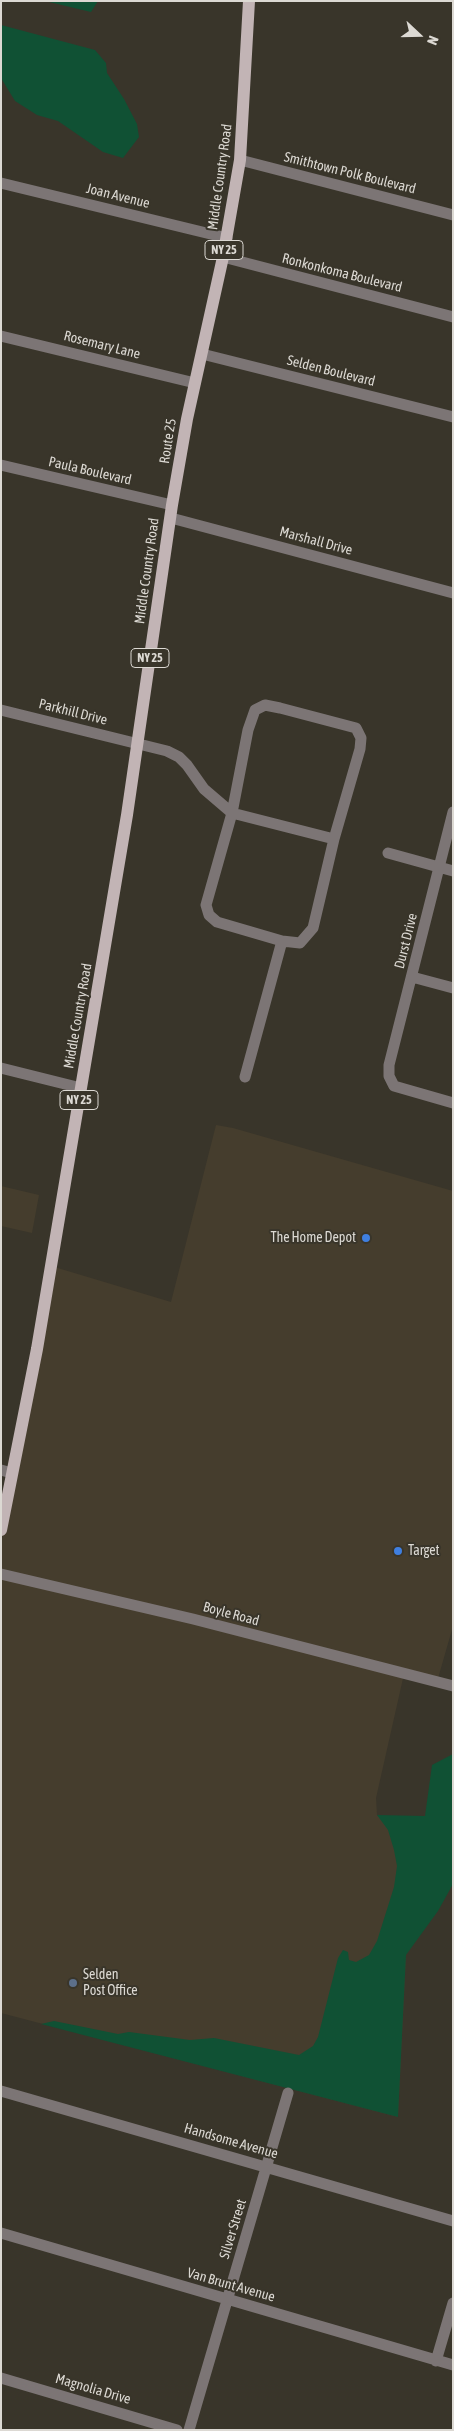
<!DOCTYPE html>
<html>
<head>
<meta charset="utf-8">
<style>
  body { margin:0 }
  #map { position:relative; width:454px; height:2431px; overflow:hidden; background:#39352a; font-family:"Asap Condensed",sans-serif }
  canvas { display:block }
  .frame { position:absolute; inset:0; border:2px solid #dcd9d3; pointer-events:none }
  .north { position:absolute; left:394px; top:10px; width:50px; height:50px; -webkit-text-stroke:4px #39352a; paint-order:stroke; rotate:111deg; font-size:14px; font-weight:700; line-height:20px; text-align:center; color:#dcd9d3 }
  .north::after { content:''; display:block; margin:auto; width:18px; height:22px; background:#dcd9d3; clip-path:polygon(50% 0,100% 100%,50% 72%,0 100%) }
</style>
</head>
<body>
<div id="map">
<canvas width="454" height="2431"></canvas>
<div class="frame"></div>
<div class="north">N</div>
</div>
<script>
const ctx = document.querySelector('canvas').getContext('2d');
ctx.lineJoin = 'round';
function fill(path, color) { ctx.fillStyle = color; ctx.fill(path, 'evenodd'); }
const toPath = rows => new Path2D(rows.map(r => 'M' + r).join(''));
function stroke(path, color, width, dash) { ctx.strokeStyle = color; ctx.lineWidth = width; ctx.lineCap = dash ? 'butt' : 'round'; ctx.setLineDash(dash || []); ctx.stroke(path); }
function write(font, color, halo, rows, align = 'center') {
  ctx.font = font + ' "Asap Condensed",sans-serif'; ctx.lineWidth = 4; ctx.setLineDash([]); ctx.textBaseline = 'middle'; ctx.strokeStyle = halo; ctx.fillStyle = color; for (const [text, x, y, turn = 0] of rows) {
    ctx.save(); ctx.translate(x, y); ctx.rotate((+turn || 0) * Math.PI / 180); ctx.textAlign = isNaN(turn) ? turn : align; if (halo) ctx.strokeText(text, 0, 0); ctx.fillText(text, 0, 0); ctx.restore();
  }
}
const built = toPath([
  [216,1125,233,1128,453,1191,453,1626,437,1682,404,1674,376,1798,377,1815,435,1831,406,1955,398,2117,1,2013,1,1530,51,1266,171,1302],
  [1,1186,39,1195,32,1233,1,1226]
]);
const green = toPath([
  [45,1,98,1,91,12],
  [1,25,95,50,106,63,107,73,124,99,137,124,139,137,123,158,103,152,58,121,37,115,15,101,1,78],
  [453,1754,453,1884,438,1911,406,1955,398,2117,41,2024,54,2021,118,2034,129,2032,190,2040,214,2038,299,2055,313,2046,318,2037,338,1958,343,1950,348,1952,349,1960,356,1962,369,1955,377,1941,394,1887,397,1866,394,1850,388,1830,377,1815,425,1816,432,1765]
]);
const minor = toPath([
  [240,160,453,215],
  [1,183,227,238],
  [223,257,453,317],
  [1,336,195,383],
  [202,354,453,417],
  [1,465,172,505],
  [171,518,453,593],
  [1,710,167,751,179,757,187,765,204,789,232,813,334,839,313,928,300,943,282,941,217,922,209,915,206,905,232,813,248,730,255,710,265,705,280,708,356,728,361,738,360,749,334,839],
  [453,812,389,1065,389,1076,394,1086,453,1103],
  [388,853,453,871],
  [412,977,453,988],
  [1,1068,81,1088],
  [245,1077,282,941],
  [1,1470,12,1473],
  [1,1574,193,1619,453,1686],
  [1,2091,453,2221],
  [1,2233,453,2365],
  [436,2361,453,2303],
  [1,2378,177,2430],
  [189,2430,288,2093]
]);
const major = toPath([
  [1,1530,37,1349,127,815,172,505,187,419,223,257,240,160,249,1]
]);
const markers = [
  [366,1238,5,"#3f7fe0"],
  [398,1551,5,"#3f7fe0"],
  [73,1983,5,"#5c6f8a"]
];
const shields = [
  [224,250,38],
  [150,658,38],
  [79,1100,38]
];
const shieldNames = [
  ["NY 25",224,250],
  ["NY 25",150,658],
  ["NY 25",79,1100]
];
const streetNames = [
  ["Smithtown Polk Boulevard",350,173,14],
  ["Middle Country Road",220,177,-82],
  ["Joan Avenue",118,196,14],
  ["Ronkonkoma Boulevard",342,273,14],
  ["Rosemary Lane",102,345,14],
  ["Selden Boulevard",331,371,14],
  ["Route 25",168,441,-81],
  ["Paula Boulevard",90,471,13],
  ["Marshall Drive",316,541,15],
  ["Middle Country Road",147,571,-82],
  ["Parkhill Drive",73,712,14],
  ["Durst Drive",406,941,-76],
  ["Middle Country Road",78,1016,-80],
  ["Boyle Road",231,1614,15],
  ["Handsome Avenue",231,2141,16],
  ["Silver Street",233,2229,-73],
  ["Van Brunt Avenue",231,2285,16],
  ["Magnolia Drive",93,2389,16]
];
const poiNames = [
  ["The Home Depot",356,1238,"right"],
  ["Target",408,1551],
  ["Selden",83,1975],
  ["Post Office",83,1991]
];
fill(built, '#453d2d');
fill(green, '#105134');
stroke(minor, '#7c7575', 11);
stroke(major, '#c2b4b5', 12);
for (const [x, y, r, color] of markers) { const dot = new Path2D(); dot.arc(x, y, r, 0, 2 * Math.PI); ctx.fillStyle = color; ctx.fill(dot); stroke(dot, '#39352a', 2); }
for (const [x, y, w] of shields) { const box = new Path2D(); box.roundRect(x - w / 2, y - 9.5, w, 19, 4); ctx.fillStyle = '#39352a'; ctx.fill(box); stroke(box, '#dcd9d3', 1); }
write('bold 12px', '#dcd9d3', null, shieldNames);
write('14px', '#dcd9d3', '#39352a', streetNames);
write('14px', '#dcd9d3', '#39352a', poiNames, 'left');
</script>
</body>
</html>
